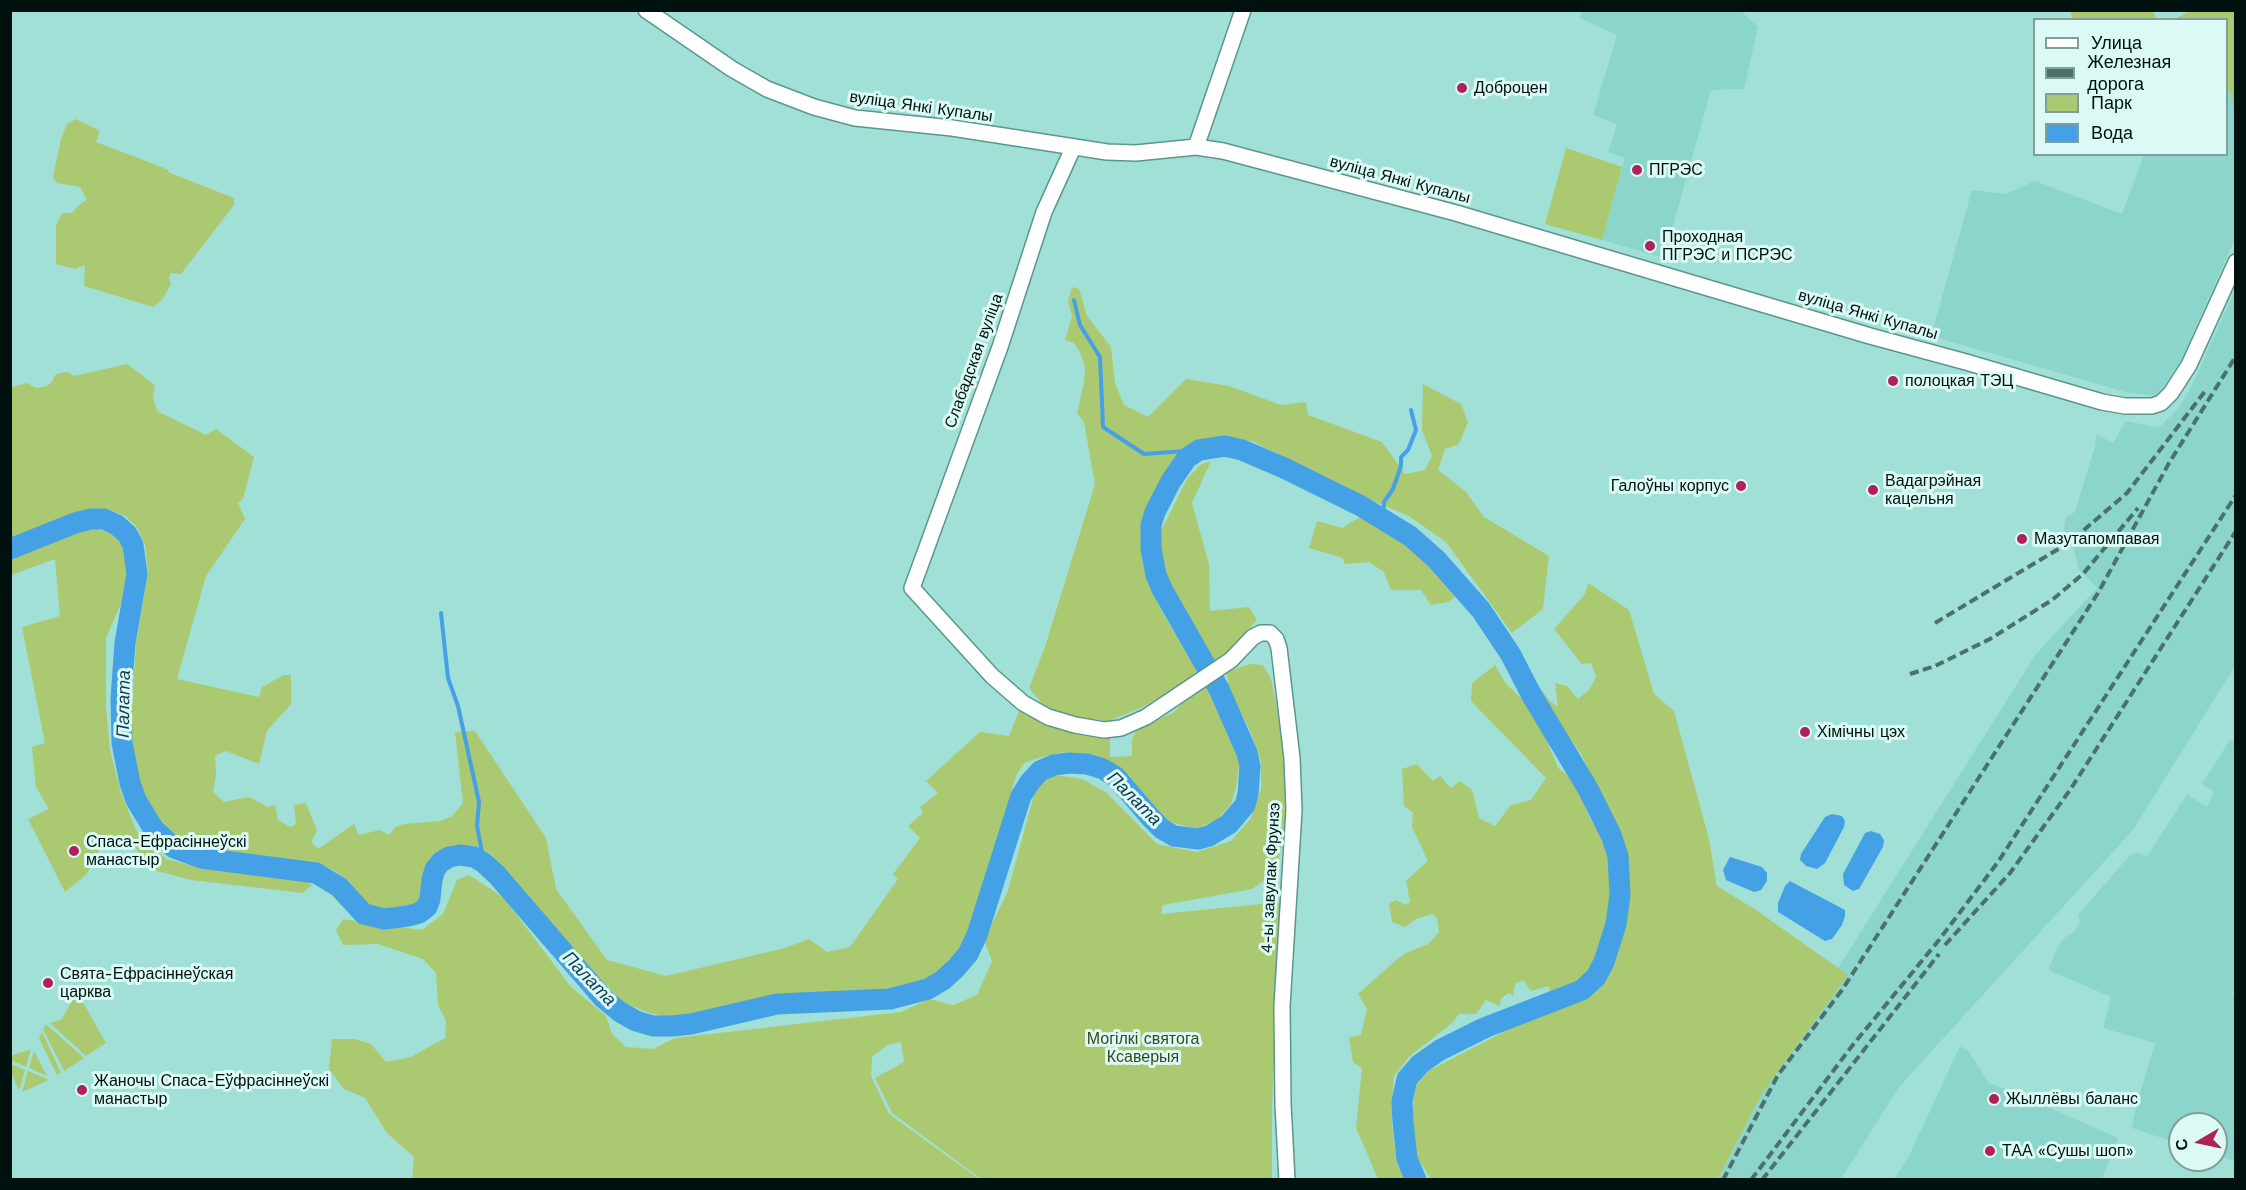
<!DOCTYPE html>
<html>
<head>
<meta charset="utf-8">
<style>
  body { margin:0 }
  #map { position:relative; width:2246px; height:1190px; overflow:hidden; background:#a1e0d7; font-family:"Work Sans",sans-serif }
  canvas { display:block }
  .frame { position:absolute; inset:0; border:12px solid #00120f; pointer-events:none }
  .legend { position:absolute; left:2033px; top:18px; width:195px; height:138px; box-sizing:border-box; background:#dbfaf5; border:2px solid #839d99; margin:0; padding:8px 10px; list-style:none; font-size:18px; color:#00120f }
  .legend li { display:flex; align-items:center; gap:12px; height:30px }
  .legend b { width:30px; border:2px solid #839d99 }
  .north { position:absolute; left:2168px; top:1112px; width:60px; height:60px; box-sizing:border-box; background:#dbfaf5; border:2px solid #839d99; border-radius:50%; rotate:261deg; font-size:16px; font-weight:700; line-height:24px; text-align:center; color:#00120f }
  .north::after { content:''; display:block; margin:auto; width:21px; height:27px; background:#b02157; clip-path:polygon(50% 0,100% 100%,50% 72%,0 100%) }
</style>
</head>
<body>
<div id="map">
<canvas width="2246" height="1190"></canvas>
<div class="frame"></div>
<ul class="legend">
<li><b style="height:8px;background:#fff"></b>Улица</li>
<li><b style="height:8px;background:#4b716c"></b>Железная дорога</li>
<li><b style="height:16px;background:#abc970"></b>Парк</li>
<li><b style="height:16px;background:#45a1e6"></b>Вода</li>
</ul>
<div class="north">С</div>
</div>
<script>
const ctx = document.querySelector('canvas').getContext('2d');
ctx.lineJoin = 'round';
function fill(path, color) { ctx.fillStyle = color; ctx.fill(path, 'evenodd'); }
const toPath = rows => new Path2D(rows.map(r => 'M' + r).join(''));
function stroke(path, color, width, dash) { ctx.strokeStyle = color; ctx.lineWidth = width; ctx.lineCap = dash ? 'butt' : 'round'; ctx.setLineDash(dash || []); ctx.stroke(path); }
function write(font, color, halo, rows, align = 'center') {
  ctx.font = font + ' "Work Sans",sans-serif'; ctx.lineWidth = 6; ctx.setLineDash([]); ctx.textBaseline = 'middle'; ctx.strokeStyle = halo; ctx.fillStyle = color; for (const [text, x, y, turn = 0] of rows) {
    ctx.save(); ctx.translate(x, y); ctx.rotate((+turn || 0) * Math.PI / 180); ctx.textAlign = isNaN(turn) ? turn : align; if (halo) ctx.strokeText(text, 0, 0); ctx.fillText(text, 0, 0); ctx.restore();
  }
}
const built = toPath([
  [1582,10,1741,11,1758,27,1744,89,1711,90,1664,258,1602,240,1625,158,1608,152,1617,124,1593,115,1617,35,1580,18],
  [2230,91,2236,114,2236,230,2233,243,2181,360,2158,396,2129,393,1931,336,1972,190,2006,194,2035,181,2122,214,2144,155,2226,154,2226,92],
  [2235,290,2235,666,2133,830,1899,1087,1841,1179,1718,1180,1761,1095,1847,975,1838,968,2036,654,2097,588,2078,568,2074,548,2063,536,2066,517,2075,512,2095,446,2096,434,2113,443,2126,421,2156,427,2162,425,2180,406,2192,385],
  [2230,740,2236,743,2236,988,2232,995,2236,997,2235,1161,2216,1155,2216,1124,2180,1124,2180,1144,2132,1128,2136,1107,2155,1043,2103,1028,2111,997,2051,971,2049,968,2058,946,2065,937,2072,934,2080,922,2078,915,2131,854,2140,853,2147,857,2187,794,2207,807,2214,792,2202,784],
  [1960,1046,1969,1052,1989,1083,2019,1094,2118,1138,2102,1179,1894,1179,1909,1156]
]);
const green = toPath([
  [2070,11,2153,11,2156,19,2073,19],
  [2189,11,2235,11,2235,114,2230,91,2227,92,2226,20,2175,19],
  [76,119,100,131,96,142,146,161,169,170,168,172,234,198,234,205,181,274,171,273,169,278,171,284,162,300,153,307,84,286,85,265,75,269,56,264,56,226,62,213,72,213,80,204,87,200,80,187,57,183,53,177,61,139,67,124],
  [1566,148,1622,167,1602,240,1545,224],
  [1072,287,1079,289,1087,316,1111,347,1115,383,1124,405,1148,417,1186,379,1229,386,1281,405,1306,402,1308,415,1382,442,1405,474,1425,470,1432,456,1422,430,1423,384,1461,404,1468,422,1459,444,1445,449,1438,470,1466,492,1484,517,1549,556,1543,609,1512,633,1446,542,1409,516,1366,498,1252,441,1222,438,1198,443,1179,455,1151,510,1143,536,1142,559,1147,580,1160,608,1196,669,1197,675,1143,707,1108,721,1077,720,1049,711,1029,688,1045,647,1095,484,1084,422,1077,413,1084,383,1085,368,1081,354,1074,343,1065,340,1072,316,1068,301],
  [127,364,155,385,153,397,157,411,206,435,216,429,254,457,243,499,238,503,245,519,206,576,177,679,259,697,262,687,284,675,291,675,291,704,267,731,259,764,226,751,215,756,216,775,213,792,224,802,249,797,268,807,275,805,278,820,290,827,296,824,294,805,306,803,317,831,311,842,318,849,354,824,359,835,380,830,389,835,395,827,404,824,441,821,452,816,463,803,455,732,475,731,546,838,556,889,607,960,666,976,785,948,809,939,827,952,850,947,898,879,893,874,920,838,908,826,923,813,920,807,938,793,926,781,980,732,1009,736,1020,709,1110,735,1110,757,1132,756,1132,739,1136,731,1174,712,1186,699,1209,682,1232,733,1240,760,1236,787,1231,804,1219,818,1197,829,1170,822,1154,808,1122,772,1108,763,1091,756,1064,752,1038,758,1024,763,1017,774,1012,788,1008,814,976,915,961,950,940,975,906,990,851,997,775,997,691,1017,672,1019,647,1012,624,1003,596,975,491,854,474,846,455,847,440,852,429,862,423,877,423,895,416,904,406,908,383,910,369,906,345,878,330,868,305,862,202,852,178,842,157,823,144,798,134,761,131,722,136,644,148,573,145,545,136,526,125,516,107,509,89,510,11,541,12,387,27,383,36,388,47,386,52,382,55,375,60,373,68,372,74,376],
  [1211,461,1192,503,1209,564,1210,611,1249,607,1257,620,1226,655,1213,663,1175,599,1163,571,1158,548,1160,533,1187,479,1200,465],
  [1360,517,1394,536,1422,558,1455,597,1448,602,1431,605,1421,590,1391,590,1384,572,1369,562,1344,564,1343,558,1309,548,1317,521,1342,528],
  [96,529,114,534,124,548,128,569,126,592,106,638,106,707,110,750,121,793,137,832,166,859,197,867,300,878,312,885,303,893,191,880,150,869,126,834,119,842,106,838,86,875,65,892,28,819,49,809,36,787,32,747,45,743,22,627,60,616,55,559,11,575,11,558,74,533],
  [1588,583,1629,610,1654,694,1674,711,1709,839,1717,886,1756,910,1848,975,1761,1095,1718,1179,1431,1179,1417,1157,1412,1116,1415,1087,1428,1071,1529,1019,1584,998,1606,980,1624,925,1628,897,1627,874,1626,852,1619,833,1581,754,1535,691,1538,686,1550,701,1558,707,1555,683,1567,686,1578,699,1589,690,1596,677,1591,663,1582,664,1554,629,1585,594],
  [1250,664,1263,665,1271,679,1288,761,1289,809,1276,872,1252,889,1163,905,1161,914,1281,902,1272,1104,1272,1179,981,1179,892,1113,875,1078,904,1062,901,1042,887,1045,872,1057,871,1076,889,1114,979,1179,412,1179,414,1157,387,1133,365,1098,344,1089,329,1069,332,1039,355,1039,371,1044,386,1062,411,1057,445,1038,446,1021,438,1005,436,973,423,959,378,944,343,945,336,930,343,919,422,930,443,914,457,880,469,875,503,897,571,987,606,1016,612,1034,626,1047,653,1049,675,1038,901,1012,929,999,953,1005,977,995,992,961,984,940,1008,891,1036,787,1055,775,1082,779,1107,793,1157,844,1197,852,1231,841,1251,818,1261,789,1261,761,1248,726,1229,691,1227,672],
  [1495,665,1506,684,1535,711,1558,768,1565,773,1582,793,1589,817,1603,838,1610,856,1612,884,1607,920,1594,962,1589,971,1578,983,1552,997,1548,986,1531,991,1523,980,1515,984,1513,996,1509,993,1501,998,1500,1006,1486,1000,1476,1014,1459,1014,1452,1023,1410,1056,1394,1076,1392,1099,1392,1125,1397,1165,1407,1179,1378,1179,1356,1128,1362,1068,1353,1062,1349,1037,1361,1035,1367,1009,1358,994,1396,960,1406,953,1428,944,1439,932,1437,918,1432,914,1416,919,1405,927,1392,922,1389,904,1396,900,1406,905,1410,902,1406,881,1428,861,1412,827,1413,813,1404,806,1402,769,1417,764,1433,781,1440,776,1451,788,1460,781,1472,790,1479,818,1495,826,1511,805,1531,800,1546,778,1471,701,1472,683],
  [81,999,106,1043,86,1056,50,1023,61,1020,72,1001],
  [45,1025,47,1025,84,1058,64,1071,43,1029],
  [42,1032,61,1073,57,1075,39,1038],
  [31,1049,26,1067,11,1060,13,1055],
  [34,1051,47,1076,29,1068],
  [11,1064,25,1070,19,1090,11,1073],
  [28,1071,49,1080,22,1092]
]);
const water = toPath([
  [1832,814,1842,816,1845,821,1844,827,1825,863,1817,869,1806,866,1800,860,1801,854,1825,817],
  [1871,831,1880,834,1884,840,1883,847,1859,889,1853,891,1844,885,1843,874,1865,833],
  [1730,857,1762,867,1767,873,1767,881,1761,890,1754,892,1726,880,1723,870],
  [1790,881,1845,910,1845,916,1842,925,1832,939,1825,941,1778,912,1778,903,1785,886]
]);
const stream = toPath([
  [1074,300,1080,325,1100,357,1103,427,1144,454,1199,450],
  [1383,519,1384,502,1393,489,1401,466,1401,457,1408,450,1416,430,1411,410],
  [441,613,448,678,458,706,479,802,477,826,484,863]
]);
const river = toPath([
  [10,549,75,523,91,519,104,519,117,525,127,534,133,545,137,574,125,643,121,698,122,743,130,783,136,800,153,828,174,848,201,858,316,873,339,887,364,914,384,919,408,916,419,913,427,907,430,899,432,880,435,869,441,862,449,857,460,855,474,857,484,863,497,875,603,998,620,1012,636,1021,653,1026,672,1026,691,1024,777,1004,890,999,928,989,943,980,956,968,968,954,977,935,1021,796,1030,782,1040,771,1054,765,1068,763,1087,764,1103,769,1116,777,1151,818,1162,829,1174,836,1198,839,1209,836,1229,824,1245,805,1248,794,1250,766,1247,753,1219,689,1162,589,1156,575,1151,549,1151,525,1155,512,1171,481,1187,458,1199,450,1225,446,1242,450,1284,468,1361,506,1410,536,1436,559,1481,610,1511,655,1531,694,1588,789,1611,835,1618,856,1620,895,1616,924,1604,962,1596,977,1582,990,1484,1028,1440,1050,1420,1064,1407,1079,1402,1101,1403,1122,1407,1159,1416,1180]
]);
const tertiary = toPath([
  [646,10,732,69,767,89,814,107,855,118,952,128,1107,152,1136,153,1196,147,1223,151,1456,213,1870,336,1966,362,2102,402,2125,406,2152,406,2161,403,2171,393,2189,365,2236,262],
  [1196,147,1243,10],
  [1073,148,1044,212,1000,347,912,588,992,676,1023,703,1048,717,1075,725,1104,730,1121,728,1146,717,1231,660,1253,637,1261,633,1270,633,1276,639,1279,648,1292,758,1294,810,1282,1006,1283,1104,1287,1180]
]);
const rail = toPath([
  [1935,623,2070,542,2127,493,2206,390],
  [1910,674,1935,666,1990,639,2052,600,2083,574,2138,508],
  [1945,945,2010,873,2070,790,2236,531],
  [1723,1180,1778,1075,1842,990,2098,593,2169,463,2236,356],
  [1751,1180,1852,1046,1939,940,1998,862,2236,495],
  [1762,1180,1939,954]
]);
const markers = [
  [1462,88,6,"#b02157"],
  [1637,170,6,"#b02157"],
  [1650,246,6,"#b02157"],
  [1893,381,6,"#b02157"],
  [1741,486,6,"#b02157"],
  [1873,490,6,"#b02157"],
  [2022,539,6,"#b02157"],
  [1805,732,6,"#b02157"],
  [74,851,6,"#b02157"],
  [48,983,6,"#b02157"],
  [82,1090,6,"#b02157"],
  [1994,1099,6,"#b02157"],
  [1990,1151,6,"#b02157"]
];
const poiNames = [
  ["Доброцен",1474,88],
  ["ПГРЭС",1649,170],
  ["Проходная",1662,237],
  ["ПГРЭС и ПСРЭС",1662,255],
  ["полоцкая ТЭЦ",1905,381],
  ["Вадагрэйная",1885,481],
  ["кацельня",1885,499],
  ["Галоўны корпус",1729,486,"right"],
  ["Мазутапомпавая",2034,539],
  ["Хімічны цэх",1817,732],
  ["Спаса-Ефрасіннеўскі",86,842],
  ["манастыр",86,860],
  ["Свята-Ефрасіннеўская",60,974],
  ["царква",60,992],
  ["Жаночы Спаса-Еўфрасіннеўскі",94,1081],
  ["манастыр",94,1099],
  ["Жыллёвы баланс",2006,1099],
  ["ТАА «Сушы шоп»",2002,1151]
];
const streetNames = [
  ["вуліца Янкі Купалы",921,107,8],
  ["вуліца Янкі Купалы",1400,180,15],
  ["вуліца Янкі Купалы",1868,315,16],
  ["Слабадская вуліца",974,361,-70],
  ["4-ы завулак Фрунзэ",1271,878,-87]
];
const parkNames = [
  ["Могілкі святога",1143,1039],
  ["Ксаверыя",1143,1057]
];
const waterNames = [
  ["Палата",124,704,-89],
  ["Палата",1134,799,45],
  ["Палата",589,979,46]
];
fill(built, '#8cd5ca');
fill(green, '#abc970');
fill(water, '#45a1e6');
stroke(stream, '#45a1e6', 4);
stroke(river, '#45a1e6', 21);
stroke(tertiary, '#59978e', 18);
stroke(tertiary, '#fff', 15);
stroke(rail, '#4b716c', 4, [9, 4.5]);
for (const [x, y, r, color] of markers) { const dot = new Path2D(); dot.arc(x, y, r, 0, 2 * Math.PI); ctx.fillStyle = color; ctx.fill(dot); stroke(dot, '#dbfaf5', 2); }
write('16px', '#00120f', '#dbfaf5', poiNames, 'left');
write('16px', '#00120f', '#dbfaf5', streetNames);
write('16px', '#39461d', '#dbfaf5', parkNames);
write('italic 18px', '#123854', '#dbfaf5', waterNames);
</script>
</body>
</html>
